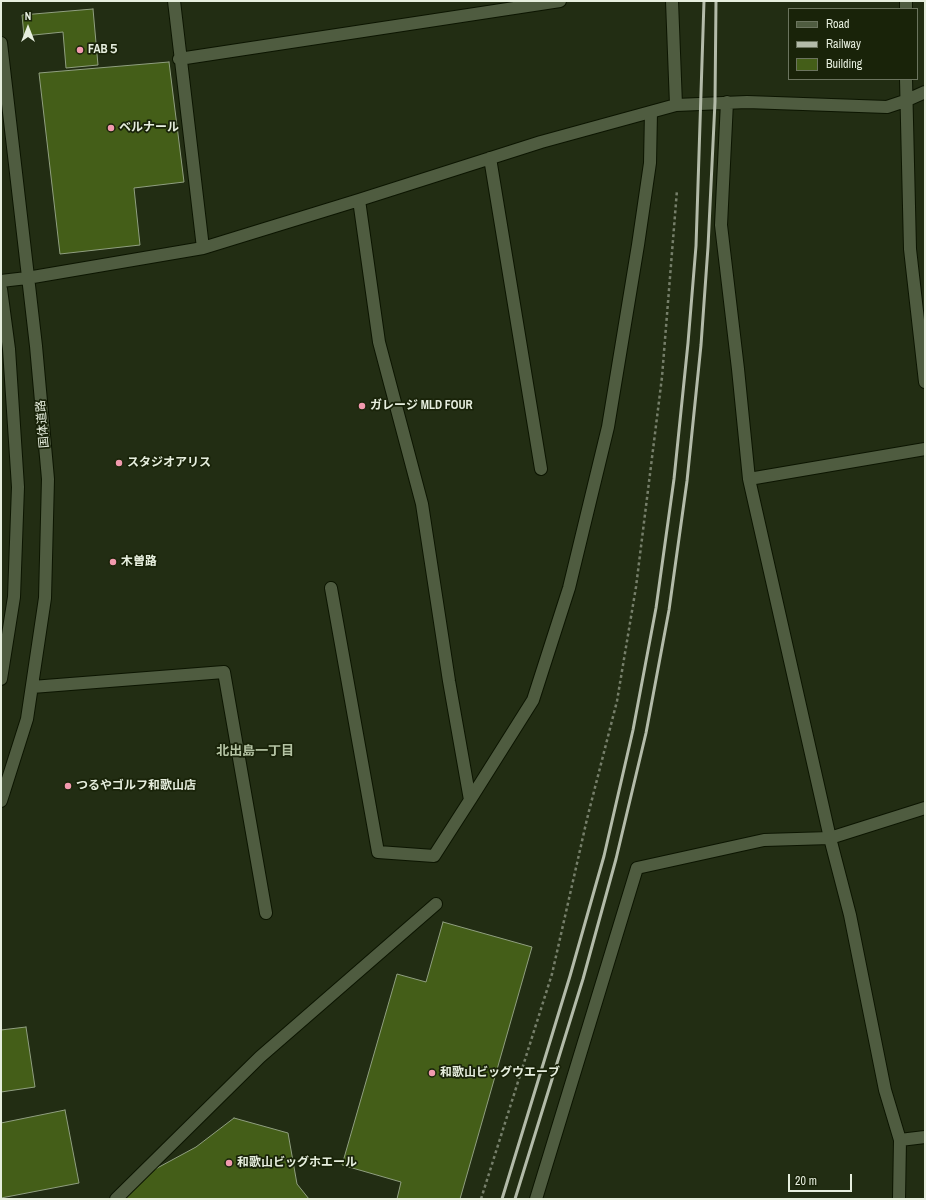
<!DOCTYPE html>
<html>
<head>
<meta charset="utf-8">
<style>
  body { margin:0 }
  #map { position:relative; width:926px; height:1200px; overflow:hidden; background:#222d13; font-family:"Archivo Narrow",sans-serif }
  canvas { display:block }
  .frame { position:absolute; inset:0; border:2px solid #e6eede; pointer-events:none }
  .legend { position:absolute; left:788px; top:8px; width:130px; height:72px; box-sizing:border-box; background:#192309; border:1px solid #6b745e; margin:0; padding:5px 7px; list-style:none; font-size:12px; color:#e6eede }
  .legend li { display:flex; align-items:center; gap:8px; height:20px }
  .legend b { width:20px; border:1px solid #6b745e }
  .north { position:absolute; left:8px; top:8px; width:40px; height:40px; -webkit-text-stroke:3px #192309; paint-order:stroke; rotate:0deg; font-size:11px; font-weight:700; line-height:16px; text-align:center; color:#e6eede }
  .north::after { content:''; display:block; margin:auto; width:14px; height:18px; background:#e6eede; clip-path:polygon(50% 0,100% 100%,50% 72%,0 100%) }
  .scale { position:absolute; left:788px; top:1174px; width:64px; height:18px; box-sizing:border-box; border:2px solid #e6eede; border-top:0; padding-left:5px; font-size:12px; line-height:14px; white-space:nowrap; color:#e6eede; -webkit-text-stroke:3px #192309; paint-order:stroke }
</style>
</head>
<body>
<div id="map">
<canvas width="926" height="1200"></canvas>
<div class="frame"></div>
<ul class="legend">
<li><b style="height:5px;background:#4f5c40"></b>Road</li>
<li><b style="height:5px;background:#b3bba9"></b>Railway</li>
<li><b style="height:11px;background:#445e18"></b>Building</li>
</ul>
<div class="north">N</div>
<div class="scale">20 m</div>
</div>
<script>
const ctx = document.querySelector('canvas').getContext('2d');
ctx.lineJoin = 'round';
function fill(path, color) { ctx.fillStyle = color; ctx.fill(path, 'evenodd'); }
const toPath = rows => new Path2D(rows.map(r => 'M' + r).join(''));
function stroke(path, color, width, dash) { ctx.strokeStyle = color; ctx.lineWidth = width; ctx.lineCap = dash ? 'butt' : 'round'; ctx.setLineDash(dash || []); ctx.stroke(path); }
function write(font, color, halo, rows, align = 'center') {
  ctx.font = font + ' "Archivo Narrow","Noto Sans JP",sans-serif'; ctx.lineWidth = 3.5; ctx.setLineDash([]); ctx.textBaseline = 'middle'; ctx.strokeStyle = halo; ctx.fillStyle = color; for (const [text, x, y, turn = 0] of rows) {
    ctx.save(); ctx.translate(x, y); ctx.rotate((+turn || 0) * Math.PI / 180); ctx.textAlign = isNaN(turn) ? turn : align; if (halo) ctx.strokeText(text, 0, 0); ctx.fillText(text, 0, 0); ctx.restore();
  }
}
const building = toPath([
  [93,9,98,65,66,68,63,32,24,36,22,15,93,9],
  [169,62,184,182,134,188,140,245,60,254,39,73,169,62],
  [443,922,532,947,460,1199,397,1199,401,1182,342,1165,397,974,426,982,443,922],
  [26,1027,35,1087,1,1092,1,1030,26,1027],
  [65,1110,79,1183,1,1198,1,1123,65,1110],
  [234,1118,288,1133,297,1184,309,1199,116,1199,135,1180,196,1147,234,1118]
]);
const path = toPath([
  [481,1199,552,974,587,819,617,701,636,587,662,377,677,190]
]);
const minor = toPath([
  [174,1,203,248],
  [672,1,676,105],
  [906,9,906,1],
  [1,43,36,346,48,479,45,598,27,719,1,801],
  [179,59,560,1],
  [906,79,910,249,925,382],
  [727,102,721,225,738,369,749,479,830,838,850,915,885,1090,900,1140,899,1199],
  [490,158,541,469],
  [359,200,379,342,422,504,449,681,470,800,533,700,569,588,608,427,638,245,650,163,651,112],
  [1,281,27,278,203,248,359,200,541,142,676,105,747,102,887,107,905,101,925,92],
  [1,289,9,349,18,487,14,597,1,679],
  [749,479,925,449],
  [331,588,378,852,434,856,470,800],
  [32,687,224,672,266,913],
  [900,1140,925,1137],
  [116,1199,260,1057,436,904],
  [536,1199,637,868,764,840,830,838,925,808]
]);
const rail = toPath([
  [502,1199,570,976,604,856,633,730,656,608,674,479,688,343,696,246,704,1],
  [515,1199,583,979,616,859,646,733,669,610,687,481,701,345,708,247,715,102,716,1]
]);
const markers = [
  [80,50,4,"#f29aae"],
  [111,128,4,"#f29aae"],
  [362,406,4,"#f29aae"],
  [119,463,4,"#f29aae"],
  [113,562,4,"#f29aae"],
  [68,786,4,"#f29aae"],
  [432,1073,4,"#f29aae"],
  [229,1163,4,"#f29aae"]
];
const poiNames = [
  ["FAB５",88,50],
  ["ベルナール",119,128],
  ["ガレージ MLD FOUR",370,406],
  ["スタジオアリス",127,463],
  ["木曽路",121,562],
  ["つるやゴルフ和歌山店",76,786],
  ["和歌山ビッグウエーブ",440,1073],
  ["和歌山ビッグホエール",237,1163]
];
const streetNames = [
  ["国体道路",43,424,-95]
];
const neighbourhoodNames = [
  ["北出島一丁目",255,752]
];
fill(building, '#445e18');
stroke(building, '#909f80', 1);
stroke(minor, '#0c1500', 14);
stroke(path, '#767f6a', 2.5, [3, 3]);
stroke(minor, '#4f5c40', 12);
stroke(rail, '#b3bba9', 3);
for (const [x, y, r, color] of markers) { const dot = new Path2D(); dot.arc(x, y, r, 0, 2 * Math.PI); ctx.fillStyle = color; ctx.fill(dot); stroke(dot, '#192309', 1.5); }
write('bold 12px', '#e6eede', '#192309', poiNames, 'left');
write('12px', '#e6eede', '#192309', streetNames);
write('bold 13px', '#b5c4a4', '#192309', neighbourhoodNames);
</script>
</body>
</html>
